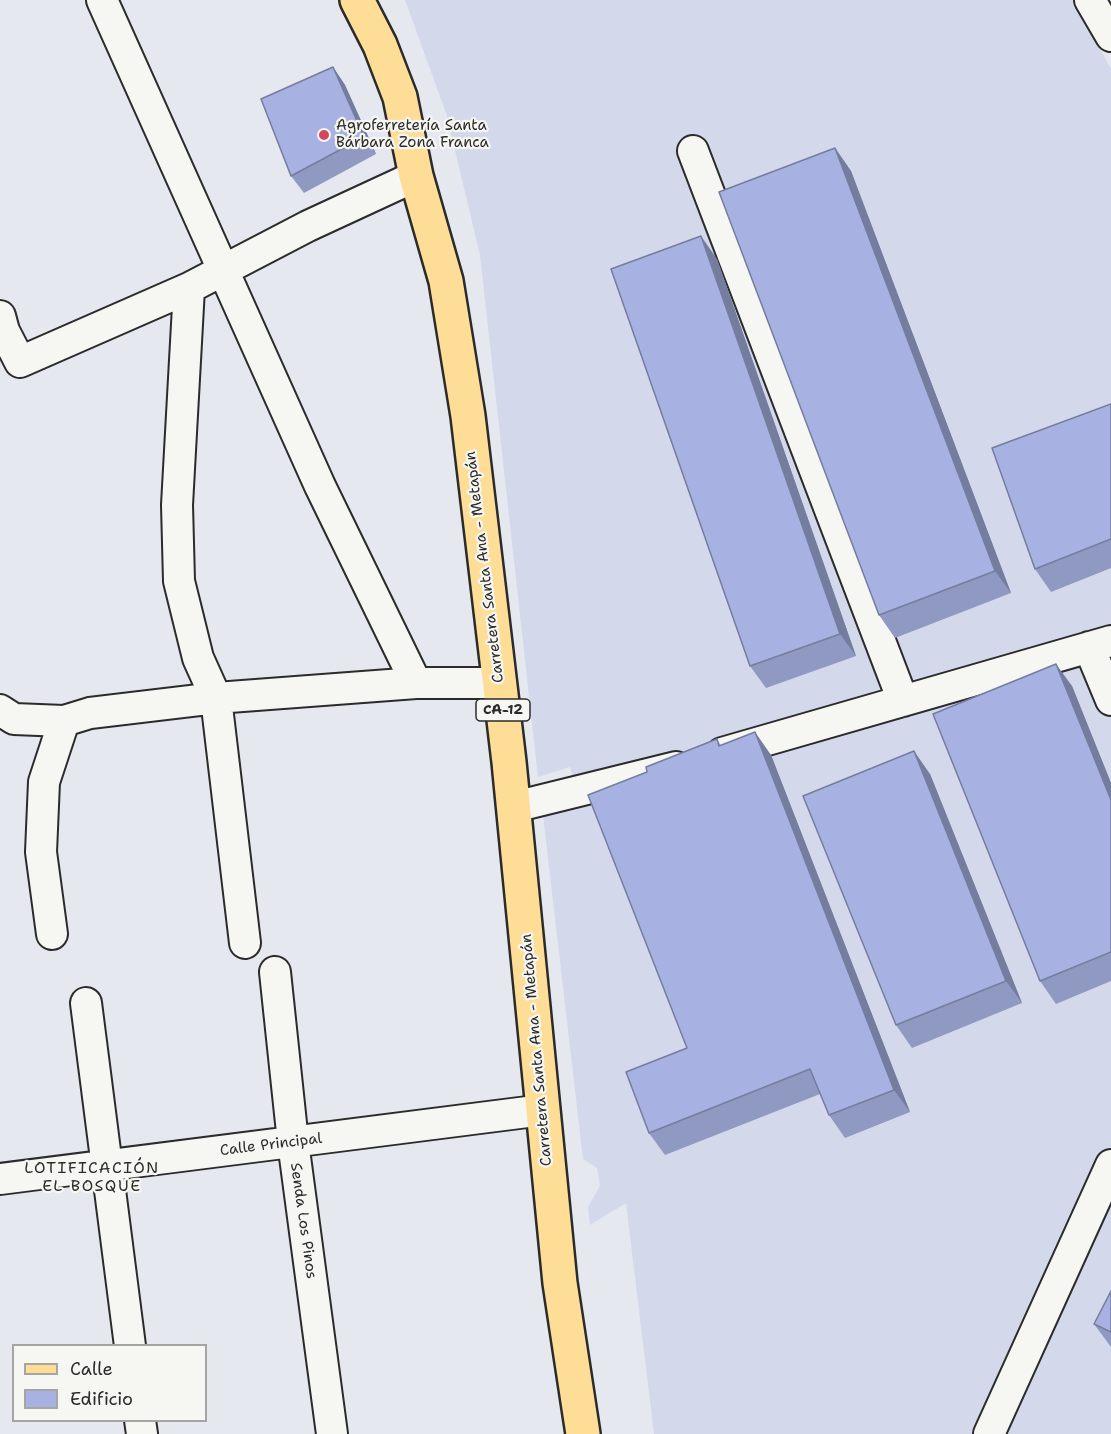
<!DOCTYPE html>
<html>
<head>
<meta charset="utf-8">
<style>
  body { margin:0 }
  #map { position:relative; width:1111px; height:1434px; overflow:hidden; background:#e6e8ef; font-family:"Shantell Sans",sans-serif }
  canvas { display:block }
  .legend { position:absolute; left:12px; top:1344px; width:195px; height:78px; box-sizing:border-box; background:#f6f6f2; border:2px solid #a5a5a2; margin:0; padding:8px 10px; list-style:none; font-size:18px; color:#2b2b2b }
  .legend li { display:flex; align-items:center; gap:12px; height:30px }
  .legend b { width:30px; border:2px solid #a5a5a2 }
</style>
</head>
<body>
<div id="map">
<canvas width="1111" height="1434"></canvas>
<ul class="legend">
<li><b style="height:8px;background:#fedd96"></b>Calle</li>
<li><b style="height:16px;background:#a7b2e2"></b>Edificio</li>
</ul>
</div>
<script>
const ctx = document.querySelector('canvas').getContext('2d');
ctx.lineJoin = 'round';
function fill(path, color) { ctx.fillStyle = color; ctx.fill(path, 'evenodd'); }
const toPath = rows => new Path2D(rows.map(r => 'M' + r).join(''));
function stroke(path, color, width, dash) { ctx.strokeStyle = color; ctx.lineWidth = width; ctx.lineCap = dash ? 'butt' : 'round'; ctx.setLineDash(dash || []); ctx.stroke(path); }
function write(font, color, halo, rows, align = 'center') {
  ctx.font = font + ' "Shantell Sans",sans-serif'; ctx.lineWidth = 4.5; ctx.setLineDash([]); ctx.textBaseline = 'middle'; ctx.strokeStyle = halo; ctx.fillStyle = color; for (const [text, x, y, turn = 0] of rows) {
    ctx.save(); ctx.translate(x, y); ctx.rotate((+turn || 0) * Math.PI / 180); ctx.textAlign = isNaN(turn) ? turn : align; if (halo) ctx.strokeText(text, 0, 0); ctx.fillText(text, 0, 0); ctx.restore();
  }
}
const built = toPath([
  [405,0,1074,0,1111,69,1111,1434,654,1434,626,1203,590,1225,588,1207,600,1186,597,1168,583,1159,543,815,581,800,570,767,538,777,480,255,446,113]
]);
const minor = toPath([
  [102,0,320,486,416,683],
  [1090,0,1111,36],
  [693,151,903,701],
  [189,288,177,505,179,581,198,658,216,698,245,943],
  [0,316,4,331,20,362,189,288,308,226,416,176],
  [1089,647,1111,700],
  [0,710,14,719,64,721],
  [722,753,1111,641],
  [514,807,676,767],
  [52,934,41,852,44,782,64,721,90,713,216,698,416,683,499,683],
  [275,972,293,1142,332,1434],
  [86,1003,130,1346],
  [0,1179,543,1110],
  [140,1420,142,1434],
  [989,1434,1111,1165]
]);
const major = toPath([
  [357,0,380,45,400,97,416,176,446,281,468,416,509,762,560,1283,583,1434]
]);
const wall = toPath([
  [333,67,345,85,376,154,304,193,291,176],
  [835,148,851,171,1011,593,895,638,879,615],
  [717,259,856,656,766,688,750,666],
  [1111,404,1111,568,1051,592,1035,569],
  [1072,686,1111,783,1111,981,1056,1004,1040,981],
  [717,739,721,746,771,755,910,1112,845,1138,829,1115,820,1094,665,1155,649,1133,687,1048,647,772],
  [930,774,1022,1003,912,1048,896,1025],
  [1111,1291,1111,1347,1094,1324]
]);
const shadedWall = toPath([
  [333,67,345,85,376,154,364,137],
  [835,148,851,171,1011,593,995,571],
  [701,236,717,259,856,656,840,634],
  [1056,664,1072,686,1111,783,1111,800],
  [755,732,771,755,910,1112,894,1090],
  [914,751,930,774,1022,1003,1006,981]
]);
const building = toPath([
  [333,67,364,137,291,176,261,99,333,67],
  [835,148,995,571,879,615,719,192,835,148],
  [701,236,840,634,750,666,611,269,701,236],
  [1111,404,1111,539,1035,569,992,448,1111,404],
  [1056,664,1111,800,1111,952,1040,981,933,714,1056,664],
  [755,732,894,1090,829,1115,810,1069,649,1133,626,1072,687,1048,588,795,647,772,646,767,717,739,719,746,755,732],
  [914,751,1006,981,896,1025,803,796,914,751],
  [1111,1291,1111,1332,1094,1324,1111,1291]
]);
const markers = [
  [324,135,6,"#d1495b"]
];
const shields = [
  [503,710,54]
];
const shieldNames = [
  ["CA-12",503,710]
];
const poiNames = [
  ["Agroferretería Santa",336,126],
  ["Bárbara Zona Franca",336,143]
];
const streetNames = [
  ["Carretera Santa Ana - Metapán",485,567,-97],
  ["Carretera Santa Ana - Metapán",537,1050,-95],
  ["Calle Principal",271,1145,-7],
  ["Senda Los Pinos",303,1221,82]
];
const neighbourhoodNames = [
  ["LOTIFICACIÓN",92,1169],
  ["EL BOSQUE",92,1187]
];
fill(built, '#d3d8eb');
stroke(minor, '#2b2b2b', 34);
stroke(major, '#2b2b2b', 38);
stroke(minor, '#f6f6f2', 30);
stroke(major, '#fedd96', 33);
fill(wall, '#9099c2');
fill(shadedWall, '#757d9e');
fill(building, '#a7b2e2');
stroke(building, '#757d9e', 1.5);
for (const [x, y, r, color] of markers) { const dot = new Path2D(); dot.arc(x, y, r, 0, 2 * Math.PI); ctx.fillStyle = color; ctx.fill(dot); stroke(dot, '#f6f6f2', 2); }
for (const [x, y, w] of shields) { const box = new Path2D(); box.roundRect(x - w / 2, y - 11, w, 22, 4.5); ctx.fillStyle = '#f6f6f2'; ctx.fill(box); stroke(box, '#2b2b2b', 1.5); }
write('bold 14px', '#2b2b2b', null, shieldNames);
write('15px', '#2b2b2b', '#f6f6f2', poiNames, 'left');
write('15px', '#2b2b2b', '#f6f6f2', streetNames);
ctx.letterSpacing = '1.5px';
write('16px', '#2b2b2b', '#f6f6f2', neighbourhoodNames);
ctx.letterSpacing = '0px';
</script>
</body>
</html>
